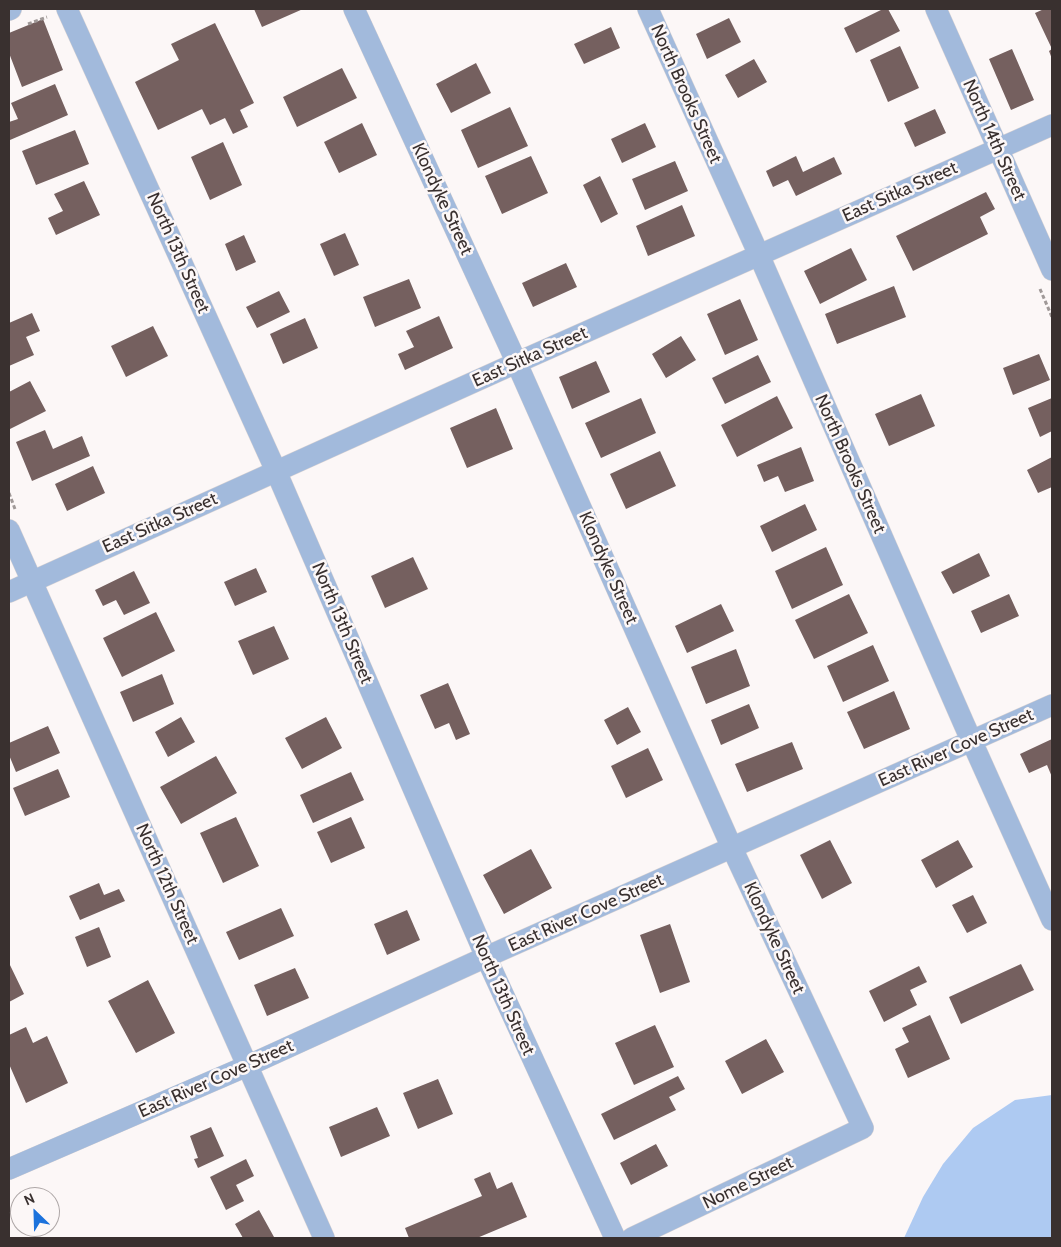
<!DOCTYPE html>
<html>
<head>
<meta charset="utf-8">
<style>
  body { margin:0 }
  #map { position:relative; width:1061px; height:1247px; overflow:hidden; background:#fcf7f7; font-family:Cabin,sans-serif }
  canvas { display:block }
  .frame { position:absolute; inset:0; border:10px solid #39302f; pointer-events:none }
  .north { position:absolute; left:10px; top:1187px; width:50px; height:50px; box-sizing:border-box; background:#fcf7f7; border:1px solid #aea7a7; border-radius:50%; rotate:336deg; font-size:14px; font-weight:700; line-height:20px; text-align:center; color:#39302f }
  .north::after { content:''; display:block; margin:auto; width:18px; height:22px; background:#1c72dc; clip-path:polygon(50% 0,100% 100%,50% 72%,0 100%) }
</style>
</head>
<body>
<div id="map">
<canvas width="1061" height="1247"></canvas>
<div class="frame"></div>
<div class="north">N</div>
</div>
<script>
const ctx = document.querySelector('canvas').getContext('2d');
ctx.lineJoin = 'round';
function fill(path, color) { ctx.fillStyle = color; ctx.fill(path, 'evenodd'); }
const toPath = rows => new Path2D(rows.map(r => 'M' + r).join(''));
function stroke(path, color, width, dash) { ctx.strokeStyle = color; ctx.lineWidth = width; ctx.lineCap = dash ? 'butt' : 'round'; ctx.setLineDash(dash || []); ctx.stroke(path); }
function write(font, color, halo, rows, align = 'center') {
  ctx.font = font + ' Cabin,sans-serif'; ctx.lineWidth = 5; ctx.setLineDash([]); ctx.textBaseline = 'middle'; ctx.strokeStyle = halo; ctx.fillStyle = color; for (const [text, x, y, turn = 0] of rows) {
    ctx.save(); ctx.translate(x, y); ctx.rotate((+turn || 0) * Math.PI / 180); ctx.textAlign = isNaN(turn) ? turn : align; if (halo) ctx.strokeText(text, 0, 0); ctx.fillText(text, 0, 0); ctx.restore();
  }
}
const water = toPath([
  [1052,1095,1052,1238,904,1238,923,1197,943,1164,973,1128,1015,1100]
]);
const building = toPath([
  [254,9,303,9,262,27],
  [883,9,888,9,900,31,856,53,844,28],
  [1044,9,1052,9,1052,59,1049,51,1052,49,1035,13],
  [729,18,741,42,707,59,696,34],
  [43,19,63,70,22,87,9,53,9,33],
  [215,23,254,103,240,110,248,127,233,134,225,118,210,125,202,109,158,130,135,82,179,60,171,44],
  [611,27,620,48,584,64,574,44],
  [900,46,919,88,888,102,870,60],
  [1012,49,1034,100,1011,110,989,59],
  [754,59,767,82,738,98,725,75],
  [476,63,491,93,451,113,436,84],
  [342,68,357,98,297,127,283,97],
  [55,84,68,115,10,140,9,122,18,119,11,103],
  [510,107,528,146,478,168,461,130],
  [935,109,946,133,915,147,904,123],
  [362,123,377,155,339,173,324,142],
  [645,123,656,147,622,163,611,139],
  [75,130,89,164,36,185,22,151],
  [223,142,242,185,210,200,191,157],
  [531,156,548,193,502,214,485,176],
  [796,156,803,172,834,157,842,174,796,196,788,180,773,187,766,171],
  [675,161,688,191,645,210,632,179],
  [600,176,618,214,601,223,583,185],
  [84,181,100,215,56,235,48,218,63,211,54,194],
  [986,192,995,209,980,217,988,234,913,271,896,236],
  [682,205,695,236,648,256,636,226],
  [345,233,359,265,334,276,320,244],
  [244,235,256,262,236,271,225,244],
  [851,248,867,280,820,304,804,271],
  [566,263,577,287,533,307,522,283],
  [409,279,421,308,375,327,363,297],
  [894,286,906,317,837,344,825,314],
  [279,291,290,312,257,328,246,307],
  [740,299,758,340,725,355,707,314],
  [32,313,40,331,26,337,34,355,9,366,9,323],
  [439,316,453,348,405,370,398,354,414,347,406,331],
  [305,318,318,348,283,364,270,334],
  [153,326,168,356,126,377,111,346],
  [681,336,696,360,666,378,652,354],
  [1039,354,1050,380,1013,395,1003,368],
  [758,355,771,382,725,404,712,378],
  [596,361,610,392,572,409,559,377],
  [30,381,46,411,10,429,9,426,9,392],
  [921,394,935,426,889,446,875,414],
  [777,396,793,428,737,457,721,425],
  [641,398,656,433,601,458,585,423],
  [1052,398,1052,431,1040,437,1028,408],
  [496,408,513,449,467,468,450,428],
  [45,430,53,449,82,436,90,456,32,481,16,442],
  [801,447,814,481,785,492,778,476,764,482,757,465],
  [660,451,676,486,626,509,610,474],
  [1052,457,1052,487,1038,493,1027,470],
  [93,466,105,493,67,511,55,484],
  [805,504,817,530,772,552,760,526],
  [826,547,843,585,792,609,775,571],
  [979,553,990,576,953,594,941,572],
  [413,557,428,589,385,608,371,576],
  [256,568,267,592,235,606,224,582],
  [134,571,150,603,124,615,116,600,103,606,95,590],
  [849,594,868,633,814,659,795,620],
  [1009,594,1019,616,981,633,971,611],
  [721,604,734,631,687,653,675,626],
  [156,612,175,651,122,677,103,638],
  [274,626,289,659,253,675,238,641],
  [873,645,889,681,843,702,827,666],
  [736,649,750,686,706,704,691,667],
  [162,674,174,704,133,722,120,692],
  [448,683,470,734,456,740,449,723,435,729,420,695],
  [894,691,910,729,864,749,847,712],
  [749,704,759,728,721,745,711,720],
  [628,707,641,732,617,745,604,720],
  [181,717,195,742,168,757,155,732],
  [326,717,342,748,302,769,285,738],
  [48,726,60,753,16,772,9,755,9,743],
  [1052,739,1052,777,1047,765,1029,773,1020,754],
  [792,742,803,769,747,792,735,764],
  [648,748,663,780,626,798,611,766],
  [216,756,237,793,181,824,160,787],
  [58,769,70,797,25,816,13,788],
  [351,772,364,800,313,823,300,795],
  [236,817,259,866,223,883,200,833],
  [351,817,365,848,331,863,317,832],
  [830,840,852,883,822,899,800,855],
  [958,840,973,867,936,888,921,860],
  [531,849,552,888,504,914,483,875],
  [99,883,104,895,119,889,125,901,80,920,69,896],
  [973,895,987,923,967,933,952,905],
  [281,908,294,936,239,960,226,932],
  [407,910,420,940,387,955,374,924],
  [670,924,690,982,660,993,640,935],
  [99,927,111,957,87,967,75,937],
  [9,963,24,994,9,1002],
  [1021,964,1034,990,961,1024,949,997],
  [919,966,927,982,910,990,917,1005,884,1022,869,991],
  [295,968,309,998,267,1016,254,985],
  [148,980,175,1033,136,1053,108,1001],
  [930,1015,950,1059,908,1078,895,1049,909,1042,902,1028],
  [655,1025,674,1067,634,1085,615,1043],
  [26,1027,33,1043,47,1036,68,1083,26,1103,9,1064,9,1035],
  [766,1039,784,1072,742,1094,725,1061],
  [678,1076,685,1089,669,1097,676,1110,614,1140,601,1114],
  [438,1079,453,1114,418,1129,403,1093],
  [377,1107,390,1136,341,1157,329,1127],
  [211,1127,224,1156,198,1168,194,1159,198,1158,190,1136],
  [656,1144,668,1166,631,1185,620,1163],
  [246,1159,254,1176,236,1185,244,1201,226,1210,210,1177],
  [490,1172,497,1189,512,1182,527,1217,477,1238,409,1238,405,1228,482,1196,474,1179],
  [259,1210,274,1237,243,1238,235,1224]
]);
const path = toPath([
  [28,24,47,17],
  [1040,289,1052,317],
  [9,493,15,509]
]);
const minor = toPath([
  [67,9,276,471,486,957,615,1238],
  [354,9,510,348,732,848,863,1128,632,1238],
  [648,9,759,255,964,724,1052,920],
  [936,9,1052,270],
  [9,10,11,9],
  [9,530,324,1238],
  [9,592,516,363,1052,125],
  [9,1169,247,1066,486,957,1052,705]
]);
const streetNames = [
  ["North Brooks Street",686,94,66],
  ["North 14th Street",994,140,66],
  ["East Sitka Street",900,192,-24],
  ["Klondyke Street",442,199,65],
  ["North 13th Street",178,253,66],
  ["East Sitka Street",530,357,-24],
  ["North Brooks Street",850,464,66],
  ["East Sitka Street",160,523,-24],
  ["Klondyke Street",608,568,66],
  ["North 13th Street",342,623,67],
  ["East River Cove Street",956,748,-24],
  ["North 12th Street",167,884,66],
  ["East River Cove Street",586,913,-24],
  ["Klondyke Street",774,938,65],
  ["North 13th Street",503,995,66],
  ["East River Cove Street",216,1079,-24],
  ["Nome Street",748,1183,-26]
];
fill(water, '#aecaf2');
fill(building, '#75605f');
stroke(minor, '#d9d3d3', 22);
stroke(path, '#a09998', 3, [4, 2.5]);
stroke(minor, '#a2badc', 21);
write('18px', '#39302f', '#fcf7f7', streetNames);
</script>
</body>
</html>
